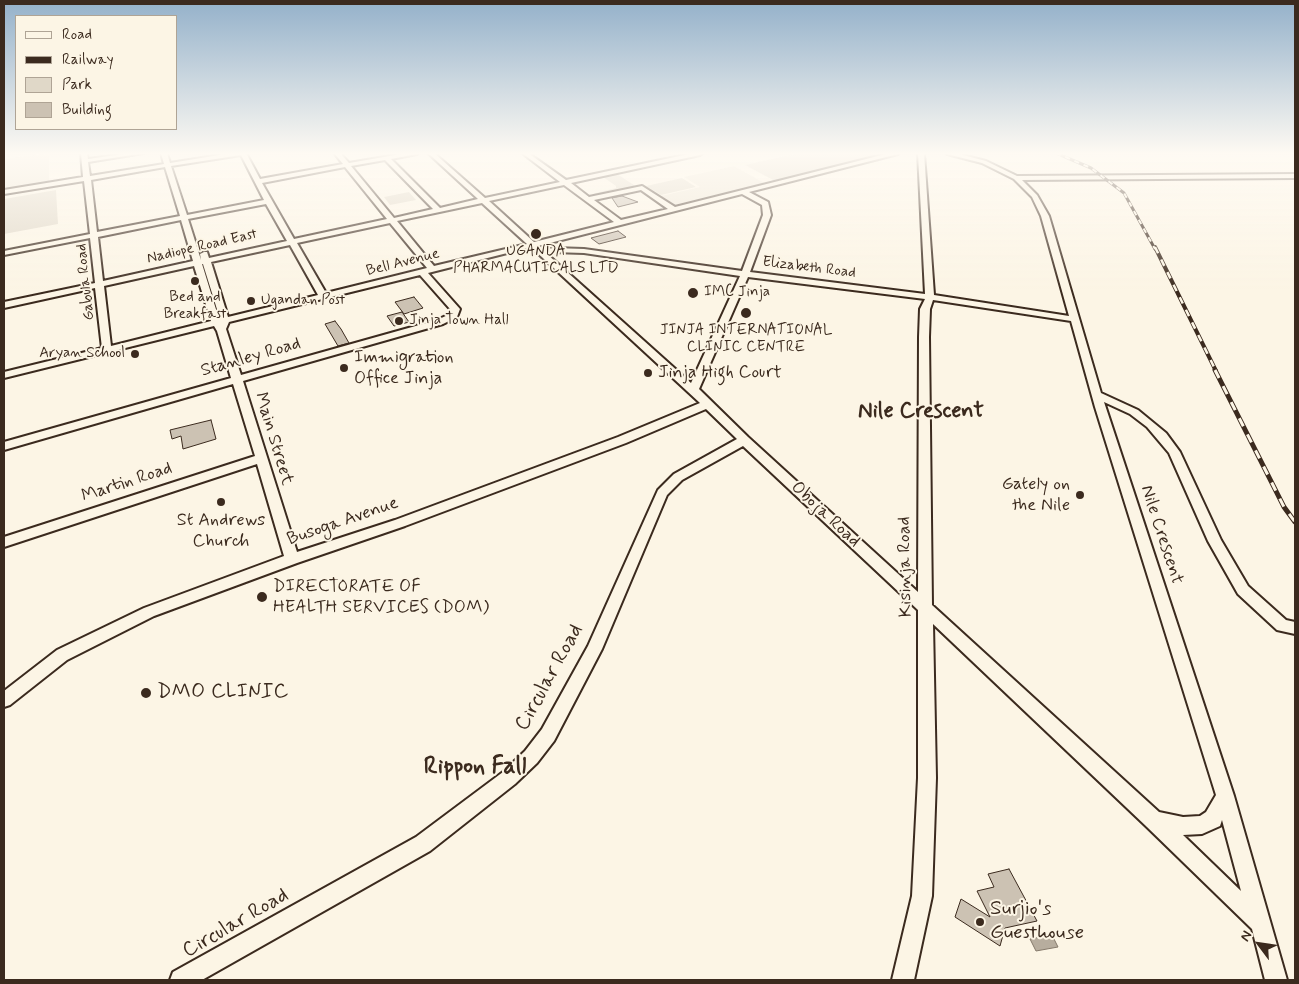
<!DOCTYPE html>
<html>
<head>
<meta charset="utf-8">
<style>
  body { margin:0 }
  #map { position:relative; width:1299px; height:984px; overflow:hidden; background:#fcf5e5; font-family:Mynerve,sans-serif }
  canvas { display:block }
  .frame { position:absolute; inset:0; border:5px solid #3b2a1e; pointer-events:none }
  .legend { position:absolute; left:15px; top:15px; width:162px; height:115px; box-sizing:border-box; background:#fcf5e5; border:1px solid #afa495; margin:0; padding:6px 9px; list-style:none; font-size:15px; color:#3b2a1e }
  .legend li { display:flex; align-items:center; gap:10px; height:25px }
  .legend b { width:25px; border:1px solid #afa495 }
  .north { position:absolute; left:1234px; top:919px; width:50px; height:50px; -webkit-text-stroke:4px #fcf5e5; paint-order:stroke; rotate:301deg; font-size:14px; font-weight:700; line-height:20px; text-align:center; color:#3b2a1e }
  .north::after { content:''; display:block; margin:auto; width:18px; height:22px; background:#3b2a1e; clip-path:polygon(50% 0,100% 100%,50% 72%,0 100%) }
</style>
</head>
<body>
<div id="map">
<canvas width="1299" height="984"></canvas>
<div class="frame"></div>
<ul class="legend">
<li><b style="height:6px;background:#fcf5e5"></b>Road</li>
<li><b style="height:6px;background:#3b2a1e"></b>Railway</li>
<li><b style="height:14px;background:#e0d8c8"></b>Park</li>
<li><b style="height:14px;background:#ccc2b3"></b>Building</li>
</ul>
<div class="north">N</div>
</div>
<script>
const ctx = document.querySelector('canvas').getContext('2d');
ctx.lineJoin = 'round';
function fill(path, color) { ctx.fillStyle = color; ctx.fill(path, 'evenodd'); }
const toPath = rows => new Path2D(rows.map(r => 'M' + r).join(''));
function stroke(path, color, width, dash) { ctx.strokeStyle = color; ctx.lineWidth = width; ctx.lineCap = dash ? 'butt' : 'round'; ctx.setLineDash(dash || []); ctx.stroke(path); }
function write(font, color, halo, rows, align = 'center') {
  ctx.font = font + ' Mynerve,sans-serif'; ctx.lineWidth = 4; ctx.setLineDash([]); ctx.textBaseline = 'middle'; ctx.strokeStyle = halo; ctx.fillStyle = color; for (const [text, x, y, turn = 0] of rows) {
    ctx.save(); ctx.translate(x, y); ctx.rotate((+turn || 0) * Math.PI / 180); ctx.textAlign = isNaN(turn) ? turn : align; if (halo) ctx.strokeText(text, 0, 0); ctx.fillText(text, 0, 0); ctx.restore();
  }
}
const built = toPath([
  [49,153,49,181,4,189,4,159],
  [734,166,766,184,676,206,661,196,700,187,684,177]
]);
const green = toPath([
  [799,153,884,153,775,181,745,165],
  [617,174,637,187,595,196,592,194,616,188,616,186,603,177],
  [682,178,696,187,661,195,646,186],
  [56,190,58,224,4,234,4,199],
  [409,192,416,200,390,205,384,197]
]);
const water = toPath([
  [1052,935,1058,947,1036,951,1030,939,1052,935]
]);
const building = toPath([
  [622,196,638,202,618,207,612,198,622,196],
  [618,231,626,237,599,244,591,238,618,231],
  [414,297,423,308,404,314,395,302,414,297],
  [402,312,409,322,394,326,387,316,402,312],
  [335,321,341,329,349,343,338,346,325,324,335,321],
  [211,420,216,439,183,449,181,436,172,439,170,430,211,420],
  [1009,869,1037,921,1005,928,1000,946,955,917,961,899,990,917,977,891,994,887,988,874,1009,869]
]);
const minor = toPath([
  [81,153,87,153,88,159,131,153,144,153,88,162,90,176,164,164,161,153,167,153,170,163,232,153,246,153,260,179,343,164,334,153,340,153,349,163,407,153,418,153,417,154,391,159,440,208,478,199,428,153,434,153,485,198,560,182,522,153,528,153,566,180,694,153,703,153,700,155,571,183,589,197,642,186,675,207,890,153,899,153,898,154,749,192,768,202,771,215,750,272,925,294,918,153,924,153,934,295,1069,316,1041,216,1032,197,1014,179,982,163,947,154,946,153,955,153,986,161,1017,176,1295,174,1295,178,1022,180,1037,195,1049,216,1101,393,1138,410,1166,433,1180,452,1221,540,1248,586,1286,620,1295,622,1295,634,1277,630,1238,594,1208,541,1169,453,1147,427,1130,414,1104,402,1234,796,1287,980,1265,980,1252,929,1147,827,933,624,936,778,932,896,914,980,892,980,912,896,918,778,918,610,743,446,682,480,667,495,602,649,554,741,537,763,515,784,430,851,202,980,170,980,173,972,416,837,503,772,525,751,542,729,588,646,658,490,674,474,737,439,706,409,626,443,405,526,297,563,154,616,67,660,10,705,4,707,4,691,57,650,144,608,284,556,257,464,4,547,4,537,255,456,233,384,4,450,4,442,231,378,217,331,214,326,4,378,4,372,102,348,95,288,4,308,4,302,95,283,90,238,4,255,4,251,90,234,84,181,4,194,4,190,83,177,81,153],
  [241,155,264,200,187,215,171,166,241,155],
  [385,160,433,209,394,218,351,166,385,160],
  [165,167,180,216,97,232,91,180,165,167],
  [345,167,387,219,294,239,262,183,345,167],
  [564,185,614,222,534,242,489,201,564,185],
  [641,190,668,209,621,220,594,200,641,190],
  [742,194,762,205,763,215,742,271,584,249,553,248,543,250,538,246,742,194],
  [482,203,527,244,434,266,397,221,482,203],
  [266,204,287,241,209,258,207,252,204,252,200,254,201,260,188,219,266,204],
  [181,220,193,261,103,281,98,237,181,220],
  [390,223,427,268,326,293,297,243,390,223],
  [290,245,318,295,228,317,211,262,290,245],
  [531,247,700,403,618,437,395,520,297,552,243,381,443,324,457,317,460,309,428,273,531,247],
  [553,252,584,253,740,276,691,383,547,254,553,252],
  [202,264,203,264,220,319,219,319,202,264],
  [194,266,211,321,111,346,104,286,194,266],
  [420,275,450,309,450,314,437,320,241,375,226,329,229,322,420,275],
  [748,277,925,299,920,309,919,337,918,592,748,437,699,389,748,277],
  [933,300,1071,321,1095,407,1216,795,1206,812,1200,816,1183,817,1159,812,932,605,929,337,930,309,933,300],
  [1222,820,1241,891,1183,835,1202,834,1220,826,1222,820]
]);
const railFar2 = toPath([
  [1056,153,1091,168,1124,193,1155,249]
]);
const railFar1 = toPath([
  [1155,247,1216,371]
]);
const rail = toPath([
  [1215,370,1284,507,1295,522]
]);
const markers = [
  [536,234,6,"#3b2a1e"],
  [195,281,5,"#3b2a1e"],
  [693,293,6,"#3b2a1e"],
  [251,301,5,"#3b2a1e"],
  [746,313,6,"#3b2a1e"],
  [399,321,5,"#3b2a1e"],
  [135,354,5,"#3b2a1e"],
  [344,368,5,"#3b2a1e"],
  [648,373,5,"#3b2a1e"],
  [1080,495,5,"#3b2a1e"],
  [221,502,5,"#3b2a1e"],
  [262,597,6,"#3b2a1e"],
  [146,693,6,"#3b2a1e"],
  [980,922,5,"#3b2a1e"]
];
const farStreetnames = [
  ["Nadiope Road East",202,247,-13],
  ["Bell Avenue",403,263,-14],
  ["Elizabeth Road",809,268,7],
  ["Gabula Road",86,282,-96]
];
const farPoinames = [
  ["UGANDA",536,252],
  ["PHARMACUTICALS LTD",536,269],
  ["IMC Jinja",704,293,"left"],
  ["Bed and",195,298],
  ["Breakfast",195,315],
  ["Ugandan Post",261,301,"left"],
  ["Jinja Town Hall",409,321,"left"],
  ["JINJA INTERNATIONAL",746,331],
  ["CLINIC CENTRE",746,348],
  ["Aryan School",125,354,"right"]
];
const streetNames = [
  ["Stanley Road",251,358,-16],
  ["Main Street",273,439,73],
  ["Martin Road",127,483,-18],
  ["Oboja Road",825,515,43],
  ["Busoga Avenue",343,522,-19],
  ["Nile Crescent",1161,535,72],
  ["Kisinja Road",906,567,-91]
];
const poiNames = [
  ["Immigration",354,358],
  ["Office Jinja",354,379],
  ["Jinja High Court",658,373],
  ["Gately on",1070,485,"right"],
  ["the Nile",1070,506,"right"],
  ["St Andrews",221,521,"center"],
  ["Church",221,542,"center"],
  ["DIRECTORATE OF",273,587],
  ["HEALTH SERVICES (DOM)",273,608]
];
const nearStreetnames = [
  ["Circular Road",550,678,-61],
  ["Circular Road",236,924,-30]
];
const nearPoinames = [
  ["DMO CLINIC",157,693],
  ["Surjio's",990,910],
  ["Guesthouse",990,934]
];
const districtNames = [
  ["Nile Crescent",921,412]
];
const nearQuarternames = [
  ["Rippon Fall",475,768]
];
fill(built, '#eee6d6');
fill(green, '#e0d8c8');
fill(water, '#b7ad9e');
stroke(water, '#85796b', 1);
fill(building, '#ccc2b3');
stroke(building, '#3b2a1e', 1);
stroke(minor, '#3b2a1e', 4);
fill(minor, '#fcf5e5');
stroke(railFar2, '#3b2a1e', 3);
stroke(railFar1, '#3b2a1e', 4);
stroke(rail, '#3b2a1e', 5);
stroke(railFar2, '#fcf5e5', 2, [5]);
stroke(railFar1, '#fcf5e5', 2.5, [7]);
stroke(rail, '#fcf5e5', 3, [9]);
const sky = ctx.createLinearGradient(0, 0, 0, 290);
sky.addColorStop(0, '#94b1ca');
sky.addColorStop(0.53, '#fefaf3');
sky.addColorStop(1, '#fefaf300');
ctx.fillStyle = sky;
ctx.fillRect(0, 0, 1299, 290);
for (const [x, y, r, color] of markers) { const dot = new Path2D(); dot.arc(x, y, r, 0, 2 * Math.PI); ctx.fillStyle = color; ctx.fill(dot); stroke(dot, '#fcf5e5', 2); }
write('15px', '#3b2a1e', '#fcf5e5', farStreetnames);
write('15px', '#3b2a1e', '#fcf5e5', farPoinames);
write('18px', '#3b2a1e', '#fcf5e5', streetNames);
write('18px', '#3b2a1e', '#fcf5e5', poiNames, 'left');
write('21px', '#3b2a1e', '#fcf5e5', nearStreetnames);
write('21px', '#3b2a1e', '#fcf5e5', nearPoinames, 'left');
write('bold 22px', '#3b2a1e', '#fcf5e5', districtNames);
write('bold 24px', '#3b2a1e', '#fcf5e5', nearQuarternames);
</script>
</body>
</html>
